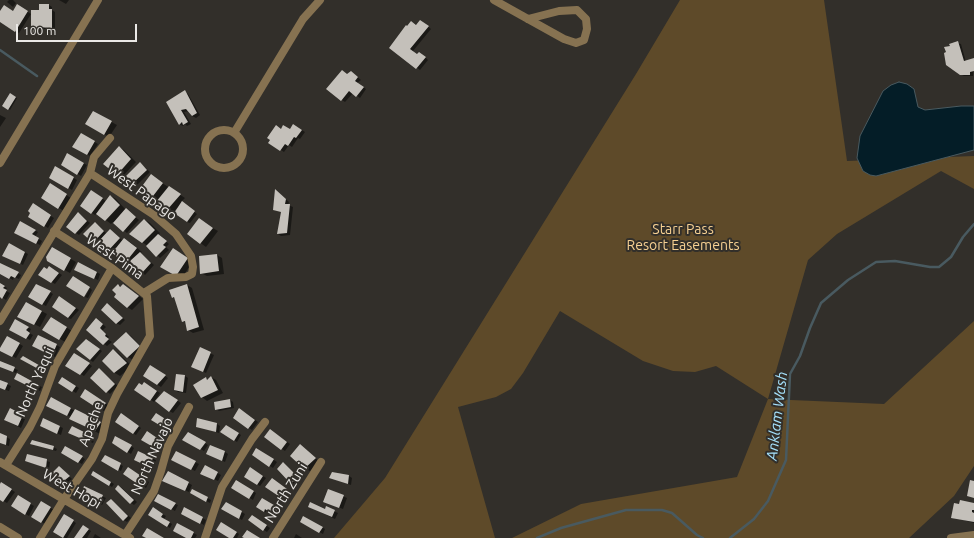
<!DOCTYPE html>
<html>
<head>
<meta charset="utf-8">
<style>
  body { margin:0 }
  #map { position:relative; width:974px; height:538px; overflow:hidden; background:#322f2a; font-family:Ubuntu,sans-serif }
  canvas { display:block }
  .scale { position:absolute; left:16px; top:24px; width:121px; height:18px; box-sizing:border-box; border:2px solid #ebe9e6; border-top:0; padding-left:5px; font-size:12px; line-height:14px; white-space:nowrap; color:#ebe9e6; -webkit-text-stroke:3px #322f2a; paint-order:stroke }
</style>
</head>
<body>
<div id="map">
<canvas width="974" height="538"></canvas>
<div class="scale">100 m</div>
</div>
<script>
const ctx = document.querySelector('canvas').getContext('2d');
ctx.lineJoin = 'round';
function fill(path, color) { ctx.fillStyle = color; ctx.fill(path, 'evenodd'); }
const toPath = rows => new Path2D(rows.map(r => 'M' + r).join(''));
function stroke(path, color, width, dash) { ctx.strokeStyle = color; ctx.lineWidth = width; ctx.lineCap = dash ? 'butt' : 'round'; ctx.setLineDash(dash || []); ctx.stroke(path); }
function write(font, color, halo, rows, align = 'center') {
  ctx.font = font + ' Ubuntu,sans-serif'; ctx.lineWidth = 4; ctx.setLineDash([]); ctx.textBaseline = 'middle'; ctx.strokeStyle = halo; ctx.fillStyle = color; for (const [text, x, y, turn = 0] of rows) {
    ctx.save(); ctx.translate(x, y); ctx.rotate((+turn || 0) * Math.PI / 180); ctx.textAlign = isNaN(turn) ? turn : align; if (halo) ctx.strokeText(text, 0, 0); ctx.fillText(text, 0, 0); ctx.restore();
  }
}
const green = toPath([
  [680,0,824,0,847,161,974,156,974,189,941,171,837,234,808,260,768,399,884,404,974,321,974,466,954,496,909,538,512,538,581,504,737,477,768,399,716,366,695,372,673,371,643,361,560,311,523,373,511,389,496,397,458,407,495,538,334,538,385,478,636,74]
]);
const water = toPath([
  [899,82,907,84,914,89,918,107,925,110,961,106,974,106,974,150,876,176,870,175,863,171,857,158,860,136,883,91,891,85,899,82]
]);
const shadow = toPath([
  [9,0,13,0,16,3,13,7,7,2],
  [59,0,69,0,66,4],
  [17,5,31,14,19,33,0,21,0,13,13,12],
  [40,5,49,5,52,7,52,10,55,12,55,29,40,29,40,34,35,34,32,32,40,11],
  [412,22,417,25,424,23,431,29,413,51,418,55,423,55,428,60,420,70,391,48],
  [957,43,961,44,966,62,974,60,973,76,964,76,960,74,951,46],
  [351,72,361,80,357,83,366,89,360,98,353,93,345,102,342,100,348,75],
  [185,92,188,94,200,115,196,118,192,116,189,111,184,112,191,124,187,126,185,124,183,126,179,124,167,103],
  [11,95,17,98,10,110,4,106],
  [93,112,117,125,109,137,86,124],
  [0,115,6,118,0,127],
  [297,127,305,132,300,139,298,138,292,147,289,145,284,152,270,143,281,130,290,130],
  [81,134,98,144,90,156,73,146],
  [119,147,124,150,136,162,122,177,117,174],
  [68,155,87,165,81,176,62,164],
  [140,163,150,172,137,185,127,176],
  [56,167,77,180,72,190,51,177],
  [156,179,185,198,181,202,197,214,190,223,187,222,177,208,173,213,157,201,156,202,142,194],
  [50,185,71,198,64,211,42,198],
  [276,190,289,202,288,205,293,207,290,235,281,236,278,234,282,212,274,209],
  [95,193,107,202,111,196,116,199,125,209,139,220,127,233,113,222,111,224,97,213,95,215,92,213,81,205],
  [33,205,54,218,48,228,29,216],
  [81,215,90,223,79,235,67,227],
  [145,220,150,223,160,233,158,235,169,244,166,247,169,250,160,258,148,246,142,242],
  [20,223,38,232,35,237,42,241,40,245,19,235],
  [204,223,218,231,206,247,188,234],
  [98,225,107,234,113,232,123,241,124,239,130,242,142,252,140,253,154,265,145,275,133,263,131,266,113,253,117,248,116,247,111,253,93,242],
  [9,244,28,254,23,265,7,257],
  [52,248,76,262,70,273,48,261],
  [173,249,193,261,182,278,162,267],
  [217,255,222,258,224,274,207,276,201,273,200,257],
  [79,263,100,274,98,280,79,271],
  [0,264,21,275,19,279,14,277,13,280,0,273],
  [50,267,62,275,55,284,40,275,48,270],
  [0,284,7,288,6,291,10,293,6,300,0,296],
  [37,285,53,294,46,306,29,297],
  [118,285,122,287,124,285,143,299,132,310,127,307,117,294],
  [187,285,192,288,204,330,193,333,188,330,186,323,183,321,175,299,173,297],
  [90,288,92,290,88,298,85,297],
  [63,299,79,310,71,319,68,318],
  [26,303,47,314,40,327,24,319],
  [110,306,125,320,120,325,116,323],
  [15,321,31,329,29,333,33,335,30,340,10,330],
  [56,321,72,331,65,342,44,329],
  [99,321,106,327,102,331,109,337,107,339,112,342,107,346,87,330],
  [126,333,131,336,144,350,133,360,128,357],
  [38,336,60,347,55,357,36,348],
  [8,337,23,346,16,358,0,350],
  [90,342,102,351,93,362,90,360],
  [200,349,214,355,206,373,196,368],
  [113,350,118,353,132,366,120,376,115,373,103,361],
  [74,354,92,366,84,376,67,366],
  [0,363,18,370,16,373,0,366],
  [154,368,168,378,161,387,144,376],
  [99,369,118,386,110,394,92,378],
  [17,374,42,387,40,391,15,378],
  [185,376,188,378,186,393,178,392,175,390],
  [211,377,216,380,223,393,207,401,202,397,206,378,209,380],
  [63,379,79,388,76,393,60,383],
  [0,381,11,386,9,391,0,388],
  [148,385,160,393,154,402,136,389],
  [89,392,108,405,104,411,81,397],
  [168,394,181,403,173,413,169,411],
  [52,398,75,411,105,426,100,434,76,421,71,417,50,407],
  [230,400,233,402,234,408,219,411,216,409],
  [11,410,26,417,21,428,5,420],
  [243,411,258,422,252,430,249,428],
  [157,414,173,425,170,430,153,419],
  [125,416,141,428,136,435,116,422],
  [43,419,63,428,61,435,44,428],
  [217,424,220,426,219,433,197,426],
  [226,426,241,435,237,442,222,432],
  [273,432,290,444,285,451,282,449],
  [147,433,163,442,159,449,143,439],
  [188,433,208,445,204,451,184,439],
  [0,434,10,439,9,446,0,443],
  [72,434,92,436,95,438,93,443],
  [116,437,134,448,131,454,113,443],
  [32,444,53,447,57,449,56,451],
  [300,445,320,462,310,471,304,468],
  [65,447,85,459,82,464,62,453],
  [257,449,277,462,273,468,253,455],
  [139,452,156,460,153,468,139,461],
  [225,452,228,454,225,462,210,455],
  [176,453,199,464,195,471,173,460],
  [28,456,50,462,49,469,26,461],
  [105,456,123,466,121,471,102,461],
  [283,463,300,480,295,485,292,483],
  [205,466,221,475,218,481,205,475],
  [250,468,266,478,260,486,245,477],
  [62,469,72,479,64,486,51,475],
  [132,470,149,482,146,488,143,486],
  [94,472,114,484,112,487,92,475],
  [168,472,192,485,189,492,167,482],
  [349,476,352,478,351,485,331,478],
  [275,481,289,492,284,498,267,486],
  [237,482,256,493,253,500,233,488],
  [2,484,15,492,7,503,0,499,0,486],
  [119,486,122,488,137,502,134,505,131,503],
  [84,488,106,498,102,505,85,497],
  [192,490,211,500,210,503,191,493],
  [329,490,347,498,343,509,328,503],
  [19,497,34,506,29,516,12,506],
  [263,499,281,510,277,516,269,511,267,513,257,507],
  [111,500,131,518,127,522,124,520],
  [155,500,175,504,178,505,175,511],
  [41,502,54,510,45,524,32,517],
  [226,503,245,514,242,520,223,509],
  [974,504,974,523,953,517],
  [185,508,206,520,204,525,182,513],
  [312,508,325,510,326,508,338,513,335,519],
  [153,509,166,516,164,519,172,524,170,528,149,515],
  [65,516,76,523,67,538,65,538,55,532],
  [304,517,325,529,323,534,301,522],
  [255,518,270,528,267,532,249,520],
  [222,523,239,534,237,538,231,538],
  [178,524,197,535,195,538,188,538],
  [83,526,91,531,87,538,75,538],
  [95,534,101,538,93,538],
  [296,534,302,538,294,538]
]);
const stream = toPath([
  [0,50,37,76],
  [537,538,561,528,626,510,662,510,672,513,697,535,703,538],
  [730,538,754,519,768,501,786,460,790,374,800,356,810,328,821,303,848,280,876,262,895,261,930,267,939,267,951,257,963,237,974,224]
]);
const building = toPath([
  [17,4,28,11,15,32,0,22,0,11,4,5,13,11],
  [39,4,49,4,49,9,52,9,52,28,37,27,37,33,31,33,31,10,39,10],
  [420,20,429,26,410,49,417,54,419,52,426,57,416,69,389,48,406,25,407,26,411,21,416,25],
  [958,41,964,61,974,58,974,71,970,72,970,75,960,75,946,65,944,53,946,52,944,47,950,46,949,44],
  [342,70,347,74,351,71,358,77,355,81,364,87,356,97,349,91,341,101,326,89],
  [185,90,197,113,192,116,186,109,181,110,188,122,183,125,182,122,179,125,166,102],
  [10,93,16,97,8,110,2,106],
  [93,111,112,121,104,135,85,124],
  [293,124,302,130,296,138,294,137,288,146,285,144,280,151,268,143,270,140,267,138,276,125,281,129,283,125,290,129],
  [81,133,95,141,87,155,72,147],
  [119,146,131,159,117,175,103,164],
  [67,153,84,163,77,175,61,165],
  [140,162,147,170,133,183,126,176],
  [55,166,74,177,68,189,49,178],
  [151,174,163,183,150,200,141,194,143,191,140,189],
  [50,183,67,194,58,209,41,198],
  [169,186,181,194,167,210,156,202],
  [275,189,286,199,285,204,290,204,287,233,277,234,281,212,273,210],
  [91,190,103,198,91,214,80,206],
  [110,195,120,205,105,221,96,214],
  [182,201,195,211,187,222,174,213],
  [33,203,51,215,44,227,28,217,30,213,28,211],
  [126,208,136,217,123,232,113,223],
  [78,212,87,221,75,234,66,227],
  [199,218,213,228,200,244,187,234],
  [144,219,155,230,142,243,129,234],
  [20,221,36,230,32,234,39,238,36,244,14,233],
  [95,222,104,231,93,243,83,234],
  [110,229,120,238,107,252,96,244],
  [158,234,167,241,163,245,166,247,156,257,146,246],
  [124,238,137,248,125,263,112,253],
  [9,243,25,252,20,264,2,256],
  [52,247,71,258,64,271,47,261,46,257],
  [173,248,188,258,176,276,160,267],
  [140,252,151,263,141,274,130,261],
  [217,254,219,271,200,274,199,256],
  [78,262,97,272,94,279,74,270],
  [0,263,19,272,15,278,11,276,9,279,0,274],
  [49,266,59,273,51,283,38,275,44,267,47,269],
  [73,276,90,287,84,297,66,286],
  [0,283,5,286,3,288,7,290,2,299,0,297],
  [36,284,51,291,42,305,28,297],
  [118,284,120,287,123,284,139,296,127,308,114,297,116,294,112,290],
  [187,284,199,327,187,331,185,321,182,322,174,297,172,298,169,290],
  [59,296,76,308,68,318,52,307],
  [26,302,42,311,34,325,17,317],
  [107,303,123,318,116,324,101,310],
  [51,317,67,327,59,340,42,330],
  [96,318,103,324,100,328,106,334,105,336,109,339,103,345,86,330],
  [15,319,29,327,26,330,30,333,26,339,9,330],
  [126,332,140,346,127,358,113,344],
  [38,335,57,344,52,356,32,346],
  [7,336,20,343,12,357,0,351,0,348],
  [86,339,100,349,90,360,76,349],
  [200,347,211,352,203,372,191,367],
  [113,349,127,363,114,373,102,361],
  [74,353,90,363,80,375,65,366],
  [23,356,44,368,42,371,20,359],
  [0,361,15,367,13,372,0,367],
  [150,365,166,375,157,385,143,376],
  [99,368,115,384,106,393,90,378],
  [17,373,39,385,36,390,14,379],
  [176,374,185,375,183,392,174,390],
  [211,376,218,390,201,398,193,385,206,377,207,380],
  [62,377,76,386,72,392,58,383],
  [0,380,8,383,5,390,0,388],
  [144,382,157,391,150,401,134,390,139,383,142,385],
  [85,389,106,403,100,410,80,397],
  [164,391,178,400,169,412,155,401],
  [51,397,71,408,67,416,46,406],
  [230,399,231,407,215,410,214,402],
  [10,408,23,415,18,426,4,420],
  [239,408,255,420,248,429,233,418],
  [75,409,101,422,95,431,69,419],
  [121,413,139,426,133,434,115,422],
  [156,413,170,422,166,429,151,420],
  [43,418,60,426,57,434,40,426],
  [197,418,217,423,216,432,196,427],
  [226,425,239,433,234,441,220,432],
  [72,426,92,436,89,442,68,433],
  [270,429,287,442,281,450,264,437],
  [147,431,160,440,155,448,141,440],
  [188,432,206,442,200,450,182,440],
  [0,433,7,436,6,445,0,443],
  [115,436,132,445,127,453,112,443],
  [32,440,54,446,53,450,30,444],
  [300,444,316,458,304,469,290,456],
  [210,445,225,451,222,461,206,454],
  [65,446,83,456,78,463,61,453],
  [256,448,274,459,269,467,252,455],
  [138,451,153,458,149,467,134,460],
  [176,451,196,461,191,470,171,460],
  [27,454,47,459,46,468,25,461],
  [105,455,121,463,118,471,101,461],
  [283,462,298,477,291,484,277,469],
  [205,465,218,472,214,480,200,474],
  [59,466,70,476,60,484,50,475],
  [128,467,147,480,142,487,123,474],
  [250,467,263,476,257,485,244,477],
  [93,471,111,482,109,486,91,475],
  [168,471,189,482,185,491,162,481],
  [332,472,349,475,348,484,329,478],
  [272,478,287,489,280,497,265,487],
  [236,480,254,491,249,499,231,488],
  [970,480,974,481,974,498,967,496],
  [1,482,12,489,3,502,0,500,0,484],
  [118,485,134,500,130,504,115,489],
  [84,486,103,495,99,504,81,495],
  [192,489,208,497,206,502,190,493],
  [328,489,344,495,339,508,323,502],
  [158,494,176,503,171,510,154,501],
  [18,495,31,503,25,515,11,506],
  [262,498,279,508,273,515,265,509,264,512,256,507],
  [111,499,128,516,123,521,106,503],
  [960,500,974,503,974,510,972,510,972,512,974,513,974,522,951,518,954,503,959,504],
  [41,501,51,507,41,523,31,517],
  [226,502,242,511,239,519,221,509],
  [310,502,325,509,326,506,335,510,332,517,308,507],
  [153,507,163,514,161,517,170,522,167,527,148,515],
  [184,507,203,517,200,524,181,514],
  [64,514,74,520,63,538,53,532],
  [252,515,267,525,263,531,248,520],
  [303,516,323,527,319,533,300,522],
  [221,522,237,532,233,538,229,538,216,530],
  [177,523,194,532,191,538,186,538,173,531],
  [83,525,89,529,82,538,74,538],
  [147,528,164,538,146,538,142,536],
  [247,530,260,538,244,538,242,537]
]);
const minor = toPath([
  [494,0,528,19,564,39,576,43,584,40,587,29,586,19,577,10,559,11,528,19],
  '205 149a19 19 0 1 1 38 0a19 19 0 1 1-38 0Z',
  [234,133,303,19,320,0],
  [90,173,154,215,176,234,191,256,193,267,192,274,186,277,168,278,144,293],
  [0,321,90,173,94,157,110,138],
  [0,462,130,538],
  [6,465,30,427,40,407,55,366,112,268],
  [125,535,154,491,161,471,168,446,189,407],
  [40,538,64,499,92,459,102,439,108,413,117,394,150,336,147,296,112,268,54,231],
  [205,538,222,487,252,439,265,422],
  [273,538,321,462]
]);
const tertiary = toPath([
  [0,163,98,0],
  [0,527,18,538],
  [951,538,974,535]
]);
const streetNames = [
  ["West Papago",142,193,36],
  ["West Pima",115,257,35],
  ["North Yaqui",35,382,-66],
  ["Apache",91,424,-70],
  ["North Navajo",152,456,-66],
  ["West Hopi",72,489,30],
  ["North Zuni",286,493,-58]
];
const parkNames = [
  ["Starr Pass",683,229],
  ["Resort Easements",683,245]
];
const waterNames = [
  ["Anklam Wash",777,416,-83]
];
fill(green, '#5e4a29');
fill(water, '#041d27');
stroke(water, '#495a60', 1);
fill(shadow, '#0007');
stroke(stream, '#495a60', 2.5);
fill(building, '#c4c0ba');
stroke(minor, '#867251', 8);
stroke(tertiary, '#867251', 8);
write('14px', '#ebe9e6', '#322f2a', streetNames);
write('14px', '#f6d092', '#322f2a', parkNames);
write('italic 15px', '#a5e1fc', '#322f2a', waterNames);
</script>
</body>
</html>
